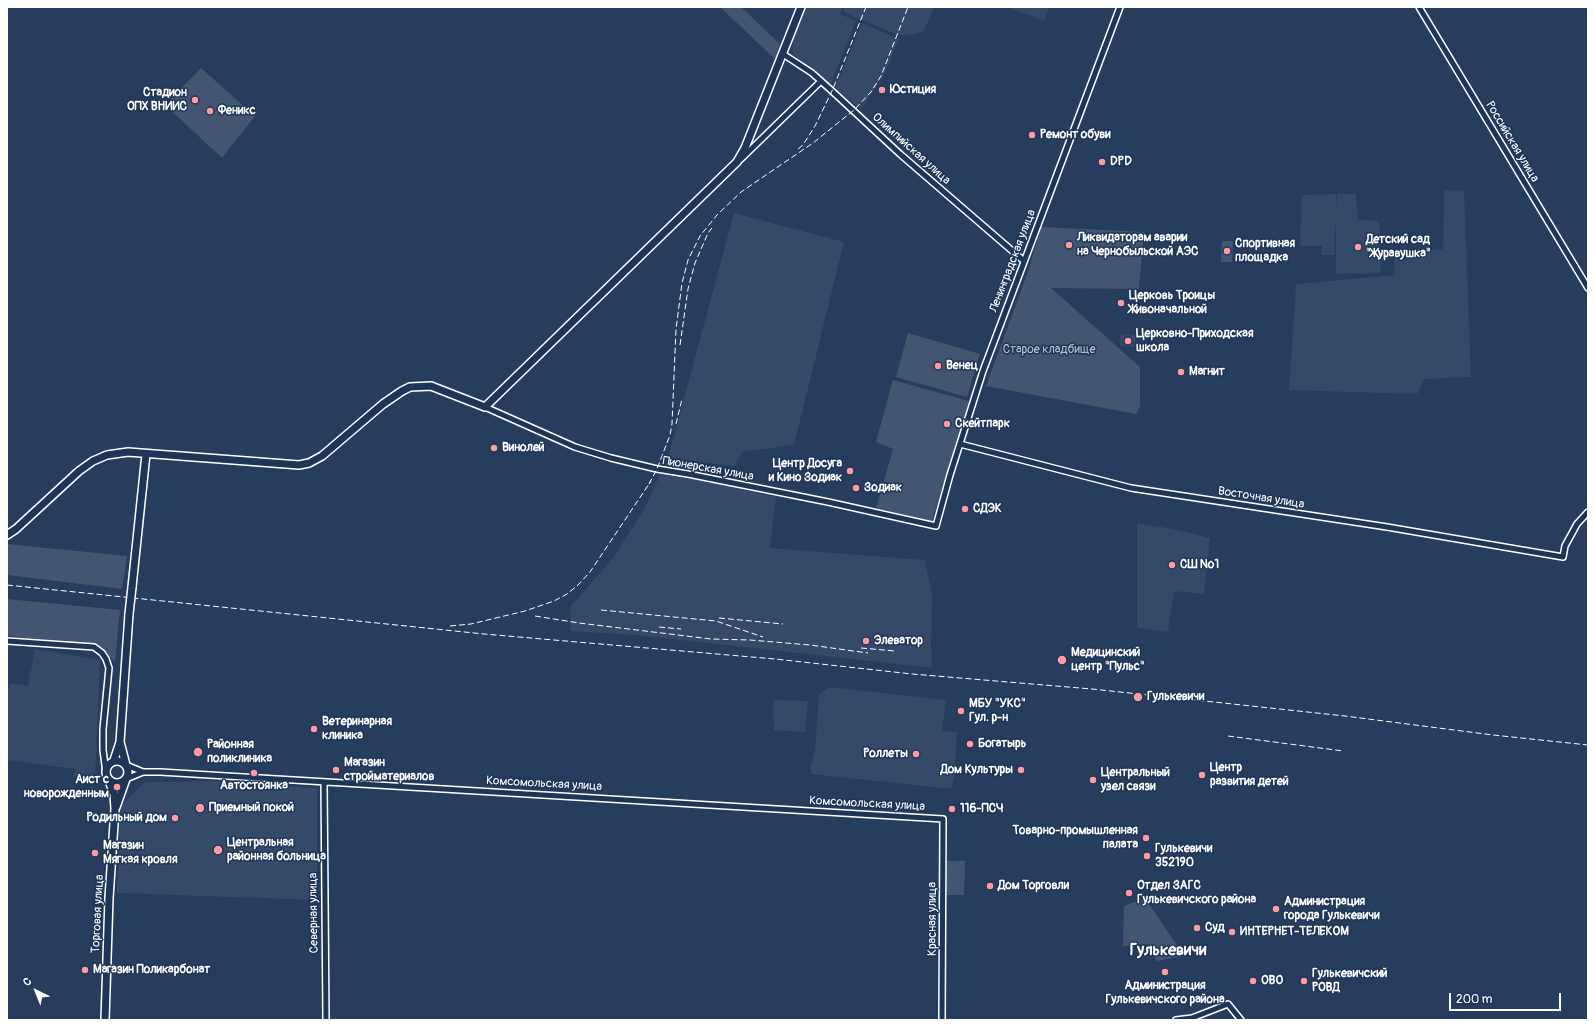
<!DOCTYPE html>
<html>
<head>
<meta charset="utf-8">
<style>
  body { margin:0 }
  #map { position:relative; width:1595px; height:1027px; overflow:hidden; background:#263d5e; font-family:Pangolin,sans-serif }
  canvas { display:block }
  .frame { position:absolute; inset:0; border:8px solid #fff; pointer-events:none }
  .north { position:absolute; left:16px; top:971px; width:40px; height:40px; -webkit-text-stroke:3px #1d3557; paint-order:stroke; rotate:317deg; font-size:11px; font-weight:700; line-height:16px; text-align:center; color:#fff }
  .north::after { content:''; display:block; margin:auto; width:14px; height:18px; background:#fff; clip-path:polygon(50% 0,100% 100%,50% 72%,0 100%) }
  .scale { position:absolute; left:1449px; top:993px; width:112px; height:18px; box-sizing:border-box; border:2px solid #fff; border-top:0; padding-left:5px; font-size:12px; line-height:14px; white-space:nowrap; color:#fff; -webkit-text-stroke:3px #1d3557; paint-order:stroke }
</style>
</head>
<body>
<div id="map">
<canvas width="1595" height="1027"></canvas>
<div class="frame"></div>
<div class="north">С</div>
<div class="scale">200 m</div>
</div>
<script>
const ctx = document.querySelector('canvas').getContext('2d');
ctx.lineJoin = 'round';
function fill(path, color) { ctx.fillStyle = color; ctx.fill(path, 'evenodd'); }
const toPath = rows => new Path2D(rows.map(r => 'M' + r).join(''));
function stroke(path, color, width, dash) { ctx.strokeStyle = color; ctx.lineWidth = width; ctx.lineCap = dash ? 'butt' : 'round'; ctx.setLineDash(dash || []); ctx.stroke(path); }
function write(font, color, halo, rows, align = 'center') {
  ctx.font = font + ' Pangolin,sans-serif'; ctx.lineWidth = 3; ctx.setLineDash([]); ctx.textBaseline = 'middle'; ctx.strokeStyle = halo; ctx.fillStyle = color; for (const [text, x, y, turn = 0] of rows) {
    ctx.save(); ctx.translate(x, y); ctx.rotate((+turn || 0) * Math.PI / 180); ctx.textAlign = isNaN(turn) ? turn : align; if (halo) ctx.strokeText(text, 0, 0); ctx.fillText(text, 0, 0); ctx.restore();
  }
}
const built = toPath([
  [804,7,843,7,840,14,856,21,830,86,793,54,792,37],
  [845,7,934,7,924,31,914,34,898,35,843,12],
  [1008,7,1049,7,1044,21],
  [862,23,899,39,884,75,861,109,835,88],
  [1464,190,1471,377,1424,379,1417,394,1289,390,1296,284,1395,275,1394,253,1443,249,1444,191],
  [1336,194,1336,208,1337,194,1356,194,1358,220,1379,221,1381,273,1336,274,1336,219,1334,255,1322,255,1322,246,1300,246,1302,195],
  [734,213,844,242,794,445,742,452,735,466,668,458],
  [1121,334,1136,335,1135,347,1120,346],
  [661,472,776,497,770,548,925,560,932,596,931,646,932,668,635,635,570,631,571,606,613,558,646,506],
  [1137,523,1173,529,1210,538,1204,594,1174,591,1168,632,1137,628],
  [35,649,100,660,95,778,73,777,75,769,7,760,7,697,10,683,28,686],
  [829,687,946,700,942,731,957,732,954,777,951,789,811,774,810,768,815,749,819,695],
  [773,700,808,701,805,732,774,730],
  [213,781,317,788,317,900,117,893,120,806,145,782]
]);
const green = toPath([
  [720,7,741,7,780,44,775,59],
  [201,68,255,116,222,158,165,105],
  [1041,227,1144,232,1139,289,1051,288,1140,367,1140,406,1136,414,986,386,1029,269],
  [1222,241,1233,241,1232,262,1221,262],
  [908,333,980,354,967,397,896,377],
  [893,380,969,401,932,521,876,508,893,449,876,442],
  [7,544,127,556,122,589,7,575],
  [7,599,120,610,115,662,102,648,92,644,7,636],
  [946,861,965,861,964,895,945,895],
  [1145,898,1184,956,1157,961,1147,944,1123,946,1124,906]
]);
const minor = toPath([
  [1419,7,1588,288],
  [783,54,812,73,832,91,900,154,1024,261],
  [741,159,821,81],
  [485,407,575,447,611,458,657,469,688,474,828,502,936,526,950,475,983,371,1120,7],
  [960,444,1131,488,1387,527,1563,557,1565,546,1577,524,1588,512],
  [7,641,94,647,102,653,106,659,109,668,103,729,103,750,106,773],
  [126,765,143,772],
  [126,779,143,772,160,772,943,819,942,1020],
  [324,782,326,1020],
  [1176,1020,1192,1018,1228,1004,1241,1020]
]);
const major = toPath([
  [7,535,16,529,79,471,93,461,107,455,128,452,299,465,309,463,322,456,383,404,402,391,410,387,431,386,485,407,737,162,745,148,801,7],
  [132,587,146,454],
  [114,760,120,742],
  '106 772a11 11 0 1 1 22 0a11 11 0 1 1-22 0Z',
  [126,765,120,742,129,614],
  [116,807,126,779],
  [105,1020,109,898,115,809,114,794,108,778]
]);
const rail = toPath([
  [798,149,803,145,815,126,832,91,866,7],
  [680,345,688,289,695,263,708,233,712,228],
  [676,424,682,399],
  [649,484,657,469,670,435,672,424,676,329,682,283,688,260,700,236,717,215,741,192,813,143,854,110,871,92,881,76,908,7],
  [7,585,484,634,775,659,912,674,1092,689,1345,716,1493,735,1588,745],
  [601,610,716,621,763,637],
  [535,616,579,623,711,639,750,640,810,645,868,653],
  [719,618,783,624],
  [450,626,471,624,525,611,554,601,567,594,578,585,590,572,651,481],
  [659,627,681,629],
  [861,648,895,651],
  [1228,736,1343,751]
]);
const majorBridge = toPath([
  [129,614,132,587]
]);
const markers = [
  [882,90,4,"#ff9aa2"],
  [195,100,4,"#ff9aa2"],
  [210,111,4,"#ff9aa2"],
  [1032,135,4,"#ff9aa2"],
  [1102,162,4,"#ff9aa2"],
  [1069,245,4,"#ff9aa2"],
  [1358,247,4,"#ff9aa2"],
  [1227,251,4,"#ff9aa2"],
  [1121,303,4,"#ff9aa2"],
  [1128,341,4,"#ff9aa2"],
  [938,366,4,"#ff9aa2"],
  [1181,372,4,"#ff9aa2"],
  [947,424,4,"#ff9aa2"],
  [494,448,4,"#ff9aa2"],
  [850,471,4,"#ff9aa2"],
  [856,488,4,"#ff9aa2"],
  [965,509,4,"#ff9aa2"],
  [1172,565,4,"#ff9aa2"],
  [866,641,4,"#ff9aa2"],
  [1062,660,5,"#ff9aa2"],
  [1138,697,5,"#ff9aa2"],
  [961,711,4,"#ff9aa2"],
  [314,729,4,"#ff9aa2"],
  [970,744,4,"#ff9aa2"],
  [198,752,5,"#ff9aa2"],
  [916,754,4,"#ff9aa2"],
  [336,770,4,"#ff9aa2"],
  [1021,770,4,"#ff9aa2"],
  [254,773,4,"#ff9aa2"],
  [1202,775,4,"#ff9aa2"],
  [1093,780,4,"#ff9aa2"],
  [117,787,4,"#ff9aa2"],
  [200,808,5,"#ff9aa2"],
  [952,809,4,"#ff9aa2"],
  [175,818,4,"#ff9aa2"],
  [1146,838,4,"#ff9aa2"],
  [218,850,5,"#ff9aa2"],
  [95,853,4,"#ff9aa2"],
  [1147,856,4,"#ff9aa2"],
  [990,886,4,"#ff9aa2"],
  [1129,893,4,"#ff9aa2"],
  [1276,909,4,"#ff9aa2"],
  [1197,928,4,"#ff9aa2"],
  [1232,932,4,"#ff9aa2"],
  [85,970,4,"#ff9aa2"],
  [1165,972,4,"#ff9aa2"],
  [1253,981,4,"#ff9aa2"],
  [1304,981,4,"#ff9aa2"]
];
const poiNames = [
  ["Юстиция",890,90],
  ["Стадион",187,93,"right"],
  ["ОПХ ВНИИС",187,107,"right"],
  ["Феникс",218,111],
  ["Ремонт обуви",1040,135],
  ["DPD",1110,162],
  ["Ликвидаторам аварии",1077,238],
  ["на Чернобыльской АЭС",1077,252],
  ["Детский сад",1366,240],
  ["\"Журавушка\"",1366,254],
  ["Спортивная",1235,244],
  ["площадка",1235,258],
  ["Церковь Троицы",1129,296],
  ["Живоначальной",1129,310],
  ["Церковно-Приходская",1136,334],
  ["школа",1136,348],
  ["Венец",946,366],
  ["Магнит",1189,372],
  ["Скейтпарк",955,424],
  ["Винолей",502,448],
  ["Центр Досуга",842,464,"right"],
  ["и Кино Зодиак",842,478,"right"],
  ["Зодиак",864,488],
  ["СДЭК",973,509],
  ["СШ №1",1180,565],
  ["Элеватор",874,641],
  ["Медицинский",1071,653],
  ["центр \"Пульс\"",1071,667],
  ["Гулькевичи",1147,697],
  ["МБУ \"УКС\"",969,704],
  ["Гул. р-н",969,718],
  ["Ветеринарная",322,722],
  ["клиника",322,736],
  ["Богатырь",978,744],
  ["Районная",207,745],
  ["поликлиника",207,759],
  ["Роллеты",908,754,"right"],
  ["Магазин",344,763],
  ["стройматериалов",344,777],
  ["Центр",1210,768],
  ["развития детей",1210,782],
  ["Дом Культуры",1013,770,"right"],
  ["Центральный",1101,773],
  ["узел связи",1101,787],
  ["Аист с",109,780,"right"],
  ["новорожденным",109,794,"right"],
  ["Автостоянка",254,786,"center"],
  ["Приемный покой",209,808],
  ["116-ПСЧ",960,809],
  ["Родильный дом",167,818,"right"],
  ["Товарно-промышленная",1138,831,"right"],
  ["палата",1138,845,"right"],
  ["Центральная",227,843],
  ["районная больница",227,857],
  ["Магазин",103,846],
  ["Мягкая кровля",103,860],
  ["Гулькевичи",1155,849],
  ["352190",1155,863],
  ["Дом Торговли",998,886],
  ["Отдел ЗАГС",1137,886],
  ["Гулькевичского района",1137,900],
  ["Администрация",1284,902],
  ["города Гулькевичи",1284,916],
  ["Суд",1205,928],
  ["ИНТЕРНЕТ-ТЕЛЕКОМ",1240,932],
  ["Магазин Поликарбонат",93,970],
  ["Гулькевичский",1312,974],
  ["РОВД",1312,988],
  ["ОВО",1261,981],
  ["Администрация",1165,986,"center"],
  ["Гулькевичского района",1165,1000,"center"]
];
const streetNames = [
  ["Российская улица",1512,142,59],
  ["Олимпийская улица",911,149,42],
  ["Ленинградская улица",1013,261,-69],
  ["Пионерская улица",708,469,10],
  ["Восточная улица",1261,498,9],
  ["Комсомольская улица",544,784,3],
  ["Комсомольская улица",867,804,3],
  ["Северная улица",314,913,-91],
  ["Торговая улица",98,914,-87],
  ["Красная улица",933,919,-90]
];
const parkNames = [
  ["Старое кладбище",1049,350]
];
const districtNames = [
  ["Гулькевичи",1168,951]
];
fill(built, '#344a68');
fill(green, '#425672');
stroke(minor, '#fff', 8);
stroke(major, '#fff', 10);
stroke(minor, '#1d3557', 5);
stroke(major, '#1d3557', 7);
stroke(rail, '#fff', 1, [6, 3]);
stroke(majorBridge, '#fff', 10, []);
stroke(majorBridge, '#1d3557', 7);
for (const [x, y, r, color] of markers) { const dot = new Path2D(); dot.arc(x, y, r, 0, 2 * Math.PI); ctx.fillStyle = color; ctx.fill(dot); stroke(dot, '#1d3557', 1.5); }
write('bold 12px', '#fff', '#1d3557', poiNames, 'left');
write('12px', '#fff', '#1d3557', streetNames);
write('12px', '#bdc4ce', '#1d3557', parkNames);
write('bold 16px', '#fff', '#1d3557', districtNames);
</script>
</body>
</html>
